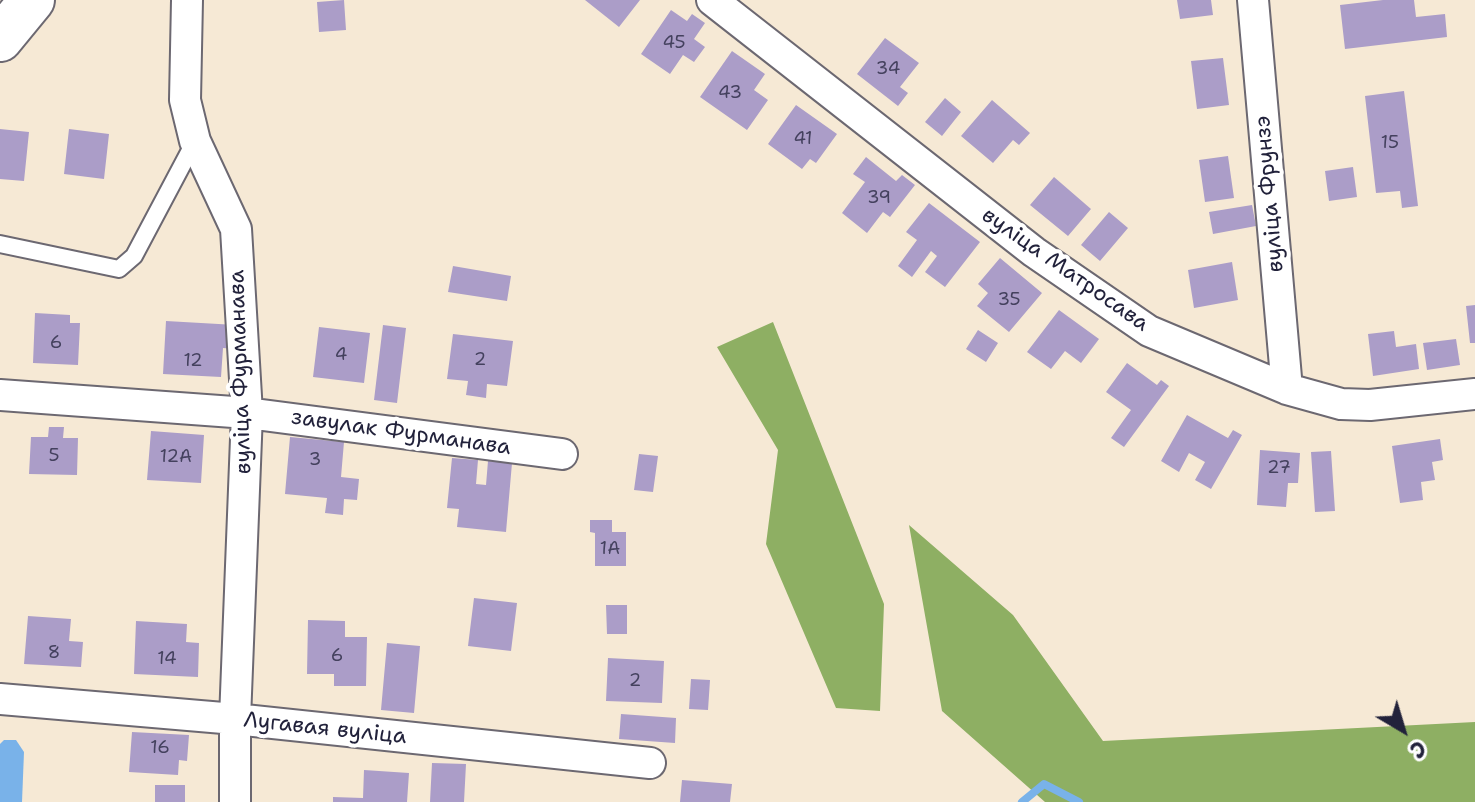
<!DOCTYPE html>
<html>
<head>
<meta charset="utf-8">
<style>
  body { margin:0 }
  #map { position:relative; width:1475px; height:802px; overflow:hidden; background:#f6e9d5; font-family:"Shantell Sans",sans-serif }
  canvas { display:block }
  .north { position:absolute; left:1363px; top:690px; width:80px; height:80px; -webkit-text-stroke:6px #fff; paint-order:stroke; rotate:142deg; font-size:22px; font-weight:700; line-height:32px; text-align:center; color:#22223b }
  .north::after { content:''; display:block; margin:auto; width:28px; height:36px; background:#22223b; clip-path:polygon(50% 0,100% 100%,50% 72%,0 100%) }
</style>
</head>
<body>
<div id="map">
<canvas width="1475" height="802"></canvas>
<div class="north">С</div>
</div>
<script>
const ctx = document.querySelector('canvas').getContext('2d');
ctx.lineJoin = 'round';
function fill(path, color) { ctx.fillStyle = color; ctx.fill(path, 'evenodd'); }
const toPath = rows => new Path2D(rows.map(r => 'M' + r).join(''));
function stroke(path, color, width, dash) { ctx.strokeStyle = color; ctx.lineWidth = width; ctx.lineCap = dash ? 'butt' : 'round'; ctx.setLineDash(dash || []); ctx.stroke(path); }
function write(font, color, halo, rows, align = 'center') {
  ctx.font = font + ' "Shantell Sans",sans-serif'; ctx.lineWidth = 8; ctx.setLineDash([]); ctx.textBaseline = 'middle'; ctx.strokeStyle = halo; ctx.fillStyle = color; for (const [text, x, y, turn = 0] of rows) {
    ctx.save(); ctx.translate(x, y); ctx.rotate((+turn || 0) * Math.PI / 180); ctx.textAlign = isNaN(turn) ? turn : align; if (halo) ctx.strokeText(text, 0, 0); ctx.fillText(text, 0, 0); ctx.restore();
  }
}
const forest = toPath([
  [773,322,884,604,880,711,836,708,766,544,778,450,717,347],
  [909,525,1013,615,1103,741,1475,722,1475,802,1045,802,942,711]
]);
const water = toPath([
  [4,740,16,740,24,752,22,802,0,802,0,744]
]);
const stream = toPath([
  [1022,802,1044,784,1079,802]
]);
const building = toPath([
  [344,0,346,30,319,32,317,2],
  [585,0,640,0,619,27],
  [1177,0,1211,0,1213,15,1180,19],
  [1383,0,1414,0,1416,17,1445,14,1447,37,1345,49,1340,5],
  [671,10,687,21,692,14,705,23,694,39,705,47,694,62,683,55,670,74,641,54],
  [885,38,919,63,900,87,908,93,898,106,857,74],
  [732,51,765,74,754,90,768,100,747,130,700,97],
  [1223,58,1229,105,1197,109,1191,61],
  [1404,91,1418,206,1402,208,1400,191,1376,193,1365,96],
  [945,98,961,112,942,136,925,122],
  [992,100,1030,133,1019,145,1013,140,993,163,961,136],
  [796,105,837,134,816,163,810,159,802,169,768,144],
  [0,129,29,132,24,181,0,179],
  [69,129,109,134,104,179,64,174],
  [1228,156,1234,198,1205,202,1199,160],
  [866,157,896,181,902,175,915,185,890,217,883,212,867,233,842,213,865,182,853,174],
  [1353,167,1357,197,1329,201,1325,171],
  [1054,177,1091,209,1068,236,1030,205],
  [929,203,980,242,945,287,925,272,937,256,931,251,912,277,898,266,917,240,906,232],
  [1252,205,1256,226,1213,234,1209,212],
  [1109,212,1128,228,1100,261,1081,245],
  [1000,258,1042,293,1009,332,977,306,988,293,978,284],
  [1232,262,1238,300,1194,308,1188,270],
  [453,266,511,276,507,301,448,292],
  [1475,305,1475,343,1470,343,1466,306],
  [1059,310,1099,339,1081,363,1065,351,1051,369,1027,352],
  [35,313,70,315,70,323,80,323,78,365,33,363],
  [166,321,236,325,235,349,223,348,221,377,163,374],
  [383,325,406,328,397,403,374,400],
  [319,327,370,333,364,383,313,377],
  [978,330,998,343,986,362,966,349],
  [1394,331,1396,347,1416,344,1419,369,1373,376,1368,334],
  [453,334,513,341,507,386,487,384,486,398,466,395,468,381,447,379],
  [1456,339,1460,365,1427,370,1423,343],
  [1127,363,1157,385,1161,380,1169,386,1124,447,1111,438,1131,410,1106,392],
  [1187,415,1228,438,1233,430,1242,435,1211,489,1195,480,1205,462,1189,453,1179,472,1161,461],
  [49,427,64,427,63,438,78,438,77,475,29,474,31,437,48,437],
  [151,431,204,435,201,483,147,480],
  [290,437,344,442,341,477,359,479,357,500,344,499,343,515,325,513,327,498,285,494],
  [1440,439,1443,460,1432,462,1435,480,1421,482,1423,500,1400,503,1392,446],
  [1260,450,1300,453,1298,483,1288,483,1286,507,1257,505],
  [1331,451,1335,511,1315,512,1311,452],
  [639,454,658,456,653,492,634,490],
  [452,458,478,460,476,484,486,485,488,461,512,463,506,532,457,527,459,509,447,508],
  [590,520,612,520,612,532,626,532,626,566,595,566,595,533,590,532],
  [474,598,517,603,511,651,468,646],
  [606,605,627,605,627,634,607,634],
  [28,616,71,619,69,641,83,642,81,667,24,664],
  [308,620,345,621,345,637,367,637,366,686,334,686,334,674,307,674],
  [136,621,187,624,186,642,199,643,198,677,134,674],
  [387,643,420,646,414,713,381,710],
  [608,658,664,661,662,703,606,701],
  [691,679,710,680,708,710,689,709],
  [621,714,676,718,675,743,619,739],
  [132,732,189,735,187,761,179,760,178,775,129,772],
  [432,763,466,764,464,802,430,802],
  [364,770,409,773,407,802,333,802,333,797,363,798],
  [682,780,732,784,730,802,680,802],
  [155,785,185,785,185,802,155,802]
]);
const lane = toPath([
  [0,244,119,269,134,256,195,141]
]);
const street = toPath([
  [187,0,185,100,195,141,236,229,247,413,235,719,235,802],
  [712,0,1034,252,1149,331,1287,389,1341,404,1370,405,1475,394],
  [1253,0,1287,389],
  [0,395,247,413,562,454],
  [0,699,235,719,650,763]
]);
const secondary = toPath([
  [0,39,32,0]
]);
const numberNames = [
  ["45",674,43],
  ["34",888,69],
  ["43",730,93],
  ["41",803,139],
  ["15",1390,143],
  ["39",879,198],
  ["35",1009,300],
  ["6",56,343],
  ["4",341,355],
  ["2",480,360],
  ["12",193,361],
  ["5",54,456],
  ["12А",176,457],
  ["3",315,460],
  ["27",1279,468],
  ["1А",610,549],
  ["8",54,653],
  ["6",337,656],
  ["14",167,659],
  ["2",635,681],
  ["16",160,748]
];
const streetNames = [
  ["вуліца Фрунзэ",1270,194,-95],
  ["вуліца Матросава",1065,270,35],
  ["вуліца Фурманава",241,372,-92],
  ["завулак Фурманава",401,433,8],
  ["Лугавая вуліца",325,729,6]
];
fill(forest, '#8eaf63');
fill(water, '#79b2e9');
stroke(stream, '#79b2e9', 8);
fill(building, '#ab9dc8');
stroke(lane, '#6c6871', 20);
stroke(street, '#6c6871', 34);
stroke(secondary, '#6c6871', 48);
stroke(lane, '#fff', 16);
stroke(street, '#fff', 30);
stroke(secondary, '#fff', 44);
write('18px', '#44415e', null, numberNames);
write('22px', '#22223b', '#fff', streetNames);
</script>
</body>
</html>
